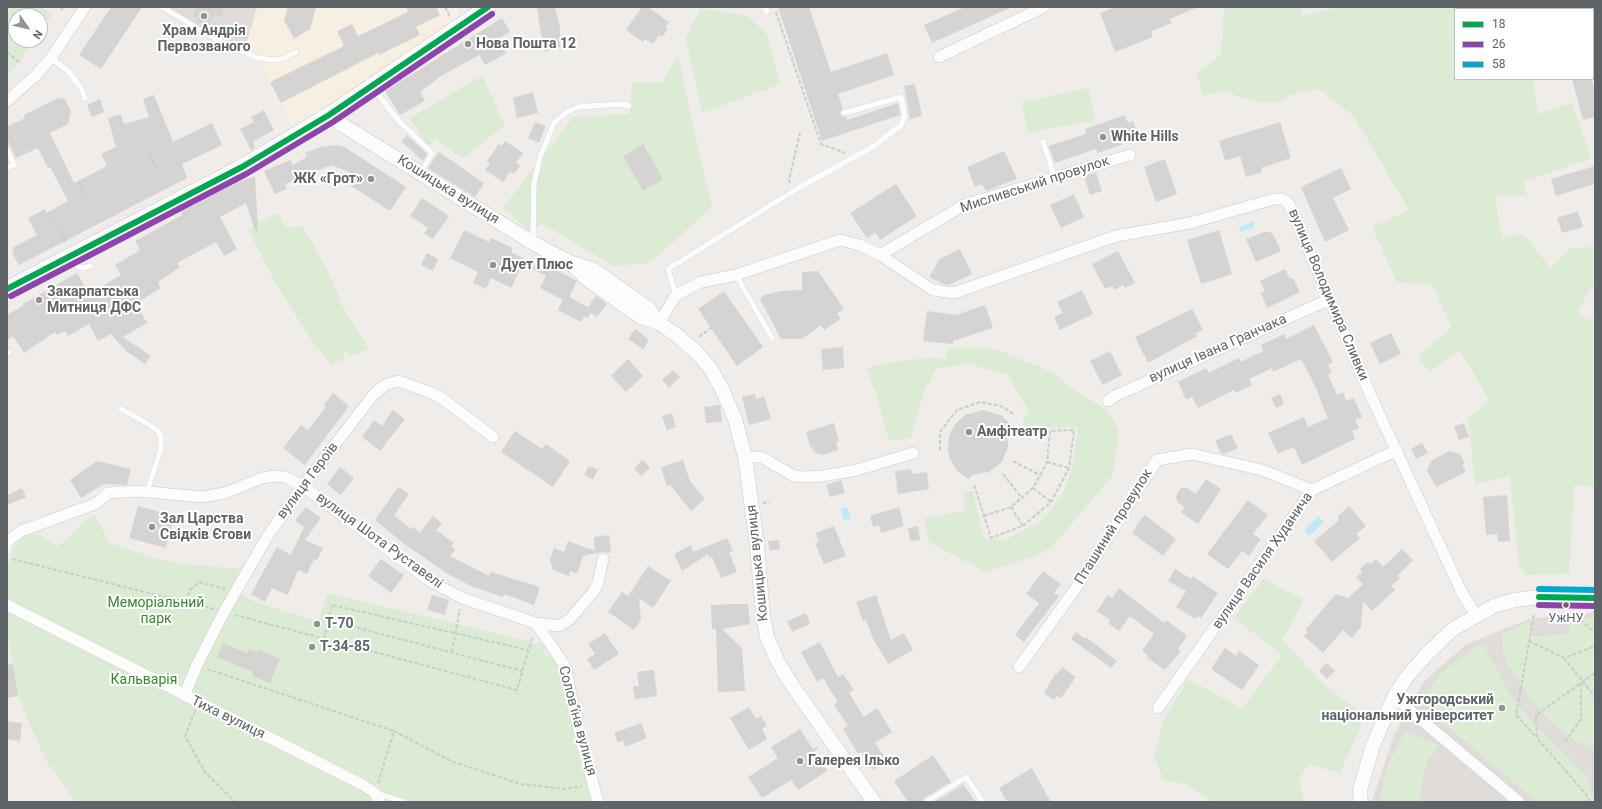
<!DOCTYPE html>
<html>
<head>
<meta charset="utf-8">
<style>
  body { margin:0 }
  #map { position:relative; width:1602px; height:809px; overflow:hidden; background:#efece9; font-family:Roboto,sans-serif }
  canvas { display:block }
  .frame { position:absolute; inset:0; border:8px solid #5e6468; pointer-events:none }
  .legend { position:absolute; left:1454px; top:8px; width:140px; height:72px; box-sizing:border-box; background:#fff; border:1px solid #bfc1c3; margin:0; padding:5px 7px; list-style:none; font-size:12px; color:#5e6468 }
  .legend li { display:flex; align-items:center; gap:8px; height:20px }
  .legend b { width:20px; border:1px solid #bfc1c3 }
  .north { position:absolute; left:8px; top:8px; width:40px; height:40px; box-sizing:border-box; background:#fff; border:1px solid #bfc1c3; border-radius:50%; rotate:124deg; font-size:11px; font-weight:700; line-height:16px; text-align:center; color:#5e6468 }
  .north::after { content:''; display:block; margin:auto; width:14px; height:18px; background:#919495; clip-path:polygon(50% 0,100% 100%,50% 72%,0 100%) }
</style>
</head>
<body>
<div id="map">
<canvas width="1602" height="809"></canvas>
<div class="frame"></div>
<ul class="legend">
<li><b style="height:5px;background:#00a651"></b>18</li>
<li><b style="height:5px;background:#8e44ad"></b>26</li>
<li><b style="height:5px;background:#00a9ce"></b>58</li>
</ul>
<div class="north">N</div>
</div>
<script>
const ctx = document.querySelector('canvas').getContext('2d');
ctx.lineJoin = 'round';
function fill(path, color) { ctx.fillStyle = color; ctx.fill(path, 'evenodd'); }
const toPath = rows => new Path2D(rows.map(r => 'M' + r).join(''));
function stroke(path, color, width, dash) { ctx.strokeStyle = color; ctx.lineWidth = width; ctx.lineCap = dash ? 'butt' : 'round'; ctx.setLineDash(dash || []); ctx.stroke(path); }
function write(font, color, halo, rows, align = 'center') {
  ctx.font = font + ' Roboto,sans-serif'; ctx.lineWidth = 4; ctx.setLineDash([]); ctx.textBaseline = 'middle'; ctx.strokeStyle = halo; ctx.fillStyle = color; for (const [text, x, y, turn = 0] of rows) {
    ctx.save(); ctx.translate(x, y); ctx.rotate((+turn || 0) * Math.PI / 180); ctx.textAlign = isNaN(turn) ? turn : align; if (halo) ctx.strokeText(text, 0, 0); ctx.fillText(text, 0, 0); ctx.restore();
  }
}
const commercial = toPath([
  [257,7,456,7,459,12,455,22,296,131,263,67,245,48]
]);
const education = toPath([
  [257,7,245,48,205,30,170,8],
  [1595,612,1595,802,1373,802,1373,798,1394,735,1424,681,1467,644,1529,619]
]);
const green = toPath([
  [7,7,41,7,52,14,40,32,40,16,16,16,16,40,35,40,7,77],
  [1224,7,1300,7,1302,16,1341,7,1529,7,1530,9,1455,9,1455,79,1537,79,1533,82,1538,114,1572,103,1591,158,1523,182,1527,195,1495,197,1502,238,1523,234,1551,268,1571,248,1595,247,1595,286,1591,289,1577,311,1585,320,1595,317,1595,487,1574,485,1569,574,1527,575,1519,566,1510,476,1475,484,1468,419,1490,400,1459,350,1429,372,1417,356,1452,328,1432,285,1397,282,1372,227,1409,210,1368,140,1352,115,1319,89,1293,94,1276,103,1257,102,1226,92,1203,95,1196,73,1220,56,1222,44],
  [701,8,747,16,767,34,780,84,702,113,686,38],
  [678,55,691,117,712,207,650,263,613,266,543,224,528,230,503,208,573,117,630,114,632,82,662,83],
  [482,76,505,125,463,159,437,139,428,147,410,118],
  [1089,88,1095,120,1028,133,1022,102],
  [278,213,286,227,303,227,327,270,343,307,369,349,352,356,342,349,345,357,332,365,315,345,277,286,248,229],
  [980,347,1001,351,1053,373,1076,391,1106,410,1119,429,1113,475,1052,547,1035,556,985,572,929,542,925,518,965,511,963,493,973,491,984,539,1005,540,1042,520,1062,496,1073,465,1078,427,1023,428,1023,420,1029,411,1008,375,970,364,937,368,924,391,911,438,889,441,877,396,866,368,892,362,928,358,946,359,948,348],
  [94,514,110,543,157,559,185,564,240,569,233,586,252,601,319,622,327,593,545,645,544,655,556,656,563,672,580,760,593,802,76,802,46,761,18,696,7,627,7,615,11,599,7,594,7,569,14,548,20,540,28,534,40,535,57,547],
  [1263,579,1304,600,1282,640,1327,687,1365,716,1340,773,1308,764,1299,780,1304,802,1211,802,1187,784,1164,781,1154,755,1164,720,1188,679,1242,709,1282,655,1234,618],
  [1595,617,1595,751,1565,735,1533,704,1506,662,1502,649,1503,633,1529,622,1533,637,1569,633,1569,619],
  [1483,644,1511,696,1531,721,1587,776,1594,802,1537,802,1437,718,1424,698,1440,674,1461,657],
  [1405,732,1439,745,1428,761,1423,775,1419,802,1379,802,1388,765]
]);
const water = toPath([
  [1253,221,1255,227,1241,232,1239,227],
  [847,507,851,519,844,520,841,509],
  [1319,516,1324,522,1309,536,1304,530]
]);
const building = toPath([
  [111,7,142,7,101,69,79,55],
  [194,7,225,7,221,18,214,15,209,26,197,21,198,17,193,16,196,8],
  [288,7,316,7,310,29,294,39,284,20],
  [406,7,436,7,440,15,416,27,420,35,379,55,378,53,281,103,270,82,344,46,337,31,352,24,358,36,408,12],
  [536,7,555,7,560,28,560,47,544,52,538,16,539,14],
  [642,7,648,7,669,22,665,27,668,29,662,37,659,35,653,44,645,39,643,42,626,30],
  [778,7,809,7,831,72,887,53,894,75,838,94,843,109,840,112,841,116,846,117,847,120,898,103,900,115,822,141],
  [965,7,1012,7,932,43,924,25],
  [1116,7,1198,7,1170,19,1172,23,1151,31,1153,37,1115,52,1100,13],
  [502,18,510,32,497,39,506,53,485,65,479,55,441,76,420,92,425,101,400,115,385,91],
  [1572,79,1592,79,1595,92,1595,117,1583,120],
  [915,84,922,116,910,119,904,86],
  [533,92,538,113,517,118,513,98],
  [154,95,173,142,212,123,222,145,182,164,187,178,19,265,12,253,14,252,12,248,37,235,28,218,45,209,46,213,68,201,50,167,48,168,38,148,16,158,7,139,7,127,25,118,24,115,58,98,65,99,71,111,68,124,50,133,74,183,107,166,101,154,116,147,108,118,121,114,124,124,149,117,143,99],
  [100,99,104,112,92,117,87,105],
  [264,110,274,130,254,141,254,149,251,150,240,129,254,122,251,117],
  [1125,115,1128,123,1133,121,1138,134,1120,140,1122,145,1097,153,1096,149,1055,163,1049,146,1086,134,1085,129],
  [535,122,546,126,539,143,528,138],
  [1280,122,1291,158,1261,168,1262,172,1246,177,1240,156,1225,161,1219,141],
  [407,135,427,154,423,161,401,141],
  [505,141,523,153,516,163,520,166,514,174,510,172,503,182,485,170,490,163,487,161,499,144,501,146],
  [643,144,663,179,643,191,623,156],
  [336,145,343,146,406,187,390,211,350,185,349,172,331,165,285,184,287,189,275,194,264,171,290,160,293,165,307,157,305,153,320,147],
  [1004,151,1017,179,986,191,982,184,975,187,967,167],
  [439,152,484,183,475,197,428,168],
  [1165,159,1177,194,1156,202,1144,167],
  [1595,166,1595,184,1556,196,1551,179],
  [1341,168,1351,189,1333,198,1349,230,1325,242,1301,187],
  [1096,173,1102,191,1090,195,1084,176],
  [255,176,258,230,255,231,246,203,220,217,237,249,224,256,216,242,177,263,180,267,158,282,161,288,136,303,147,323,123,337,151,356,145,364,126,351,111,334,98,341,89,324,68,336,65,331,57,335,55,332,24,353,13,336,7,340,7,315,24,305,23,304,77,273,89,294,121,275,115,265,140,250,135,241,182,215,181,212,236,183],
  [896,184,917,216,880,240,876,233,867,238,850,213],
  [1074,194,1084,217,1061,228,1050,205],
  [422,198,449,216,433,239,424,234,428,228,410,216],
  [1578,211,1583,227,1562,233,1557,218],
  [464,230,489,242,491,238,513,248,511,252,525,259,511,288,491,278,486,289,473,283,478,272,450,258],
  [1219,230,1232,274,1201,284,1187,240],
  [1264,232,1270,232,1274,236,1281,251,1256,262,1246,239],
  [960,249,972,274,949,285,943,284,929,277,940,259],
  [1118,251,1135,283,1125,288,1123,285,1114,290,1112,286,1105,289,1092,264],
  [427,253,438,259,433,271,421,265],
  [537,260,577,281,569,297,588,307,596,296,607,304,597,317,591,313,587,318,584,316,581,322,558,310,563,300,540,288,546,276,532,269],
  [1285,269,1290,279,1293,278,1300,292,1267,308,1261,293,1265,291,1260,281],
  [818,271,844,309,837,314,841,319,824,330,821,325,802,339,781,339,760,299,764,295,781,291,802,290,802,272],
  [1082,290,1093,314,1060,330,1054,317,1063,313,1057,302],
  [724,291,763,347,737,366,698,309],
  [985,305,993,328,953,341,953,344,923,341,927,311,956,315],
  [1192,309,1203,330,1196,333,1197,336,1148,363,1135,337],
  [1314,325,1333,362,1328,365,1332,372,1328,375,1337,395,1343,392,1346,401,1354,398,1362,417,1355,420,1359,428,1352,431,1355,439,1302,465,1294,447,1278,454,1268,433,1304,417,1308,427,1328,418,1318,394,1319,394,1301,359,1273,372,1272,368,1249,379,1252,385,1236,393,1234,390,1198,408,1192,397,1186,400,1178,382,1206,368,1209,373,1239,358,1241,362,1263,351,1261,345,1284,334,1286,339],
  [635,329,649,340,643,349,628,339],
  [1391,333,1401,354,1380,364,1370,343],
  [843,347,844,368,823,370,821,349],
  [1110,351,1122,375,1103,385,1090,361],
  [628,359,643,376,626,392,611,376],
  [673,370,680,377,669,388,662,380],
  [333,393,349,406,305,465,283,448,301,425,308,430,326,407,324,405],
  [755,394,756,399,764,396,771,419,749,425,742,397],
  [1280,394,1284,404,1276,408,1271,398],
  [720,405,722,422,706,423,704,407],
  [393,410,405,419,380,451,362,437,374,420,382,426],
  [984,410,1002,416,1012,425,1007,430,1008,447,1002,462,989,472,972,475,969,479,958,472,950,459,948,451,949,436,955,424,965,415],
  [672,413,676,427,667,430,662,416],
  [834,423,839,441,836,442,838,450,822,455,816,453,810,446,806,432],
  [1464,423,1469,437,1459,440,1454,426],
  [515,431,542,449,546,444,570,461,553,487,501,452],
  [1231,434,1238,448,1225,454,1221,453,1215,441],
  [1422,443,1428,453,1416,459,1411,449],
  [1449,451,1460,454,1465,463,1462,464,1466,472,1436,487,1427,471,1431,461],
  [642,460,650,467,642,476,634,469],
  [683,460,690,481,705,499,691,511,670,485,667,486,661,467],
  [97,461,131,469,127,485,104,484,81,498,70,480],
  [589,466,598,470,593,479,584,475],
  [340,467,354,478,341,495,327,484],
  [911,469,912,474,927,472,929,489,898,494,895,471],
  [1206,479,1221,489,1198,524,1181,512,1185,507,1177,502,1176,496,1181,488,1187,488,1196,494],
  [841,480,845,493,830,497,826,485],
  [398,487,409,494,394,515,411,529,413,527,420,533,433,516,442,523,436,530,454,543,451,546,455,549,450,556,489,576,491,572,540,587,534,605,504,594,503,597,471,586,448,574,404,544,375,520],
  [22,488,26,497,7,505,7,495],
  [1507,495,1510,541,1498,542,1497,534,1486,535,1483,497],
  [1248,500,1268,515,1253,534,1261,539,1249,556,1242,551,1228,569,1207,554],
  [138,506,174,516,166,548,129,538],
  [1349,506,1366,526,1356,534,1360,538,1332,562,1314,541,1339,520,1337,517],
  [306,507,321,518,305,540,323,548,317,560,314,559,307,574,298,570,288,595,272,588,265,602,251,594,277,547,291,555,304,527,295,521],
  [899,507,904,526,881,533,879,525,873,527,870,516],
  [1145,515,1176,539,1163,556,1132,533,1136,528,1135,527],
  [834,526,846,556,824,564,815,543,819,542,816,533],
  [918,526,920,540,910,541,908,528],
  [609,535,611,553,601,552,583,556,577,574,570,571,569,576,553,570,550,560,554,548,564,552,568,541,595,551,594,537],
  [727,538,733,551,729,552,737,572,721,578,712,557,709,558,708,554,682,571,674,554,691,545,693,552],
  [779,540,780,549,770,551,768,541],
  [1402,549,1413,560,1397,576,1400,578,1391,586,1395,590,1372,611,1363,601,1361,627,1352,638,1343,630,1323,653,1304,636,1308,632,1305,630,1336,594,1348,598,1363,584,1356,577,1362,572,1360,569,1368,562,1370,564,1376,559,1383,567],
  [381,559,404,575,391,593,368,576],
  [648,566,671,581,653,608,639,598,641,620,634,630,608,612,622,592,628,596],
  [1175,569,1191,579,1192,576,1218,593,1201,618,1198,616,1195,619,1176,607,1186,591,1168,581],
  [1043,571,1061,584,1054,593,1059,596,1024,642,1015,635,1039,603,1026,594],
  [1119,588,1164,623,1166,620,1187,636,1178,649,1181,651,1165,670,1147,658,1148,656,1142,651,1154,634,1130,616,1119,631,1108,623,1110,620,1097,611,1108,595,1112,598],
  [432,595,449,600,445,615,427,610],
  [876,595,891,640,904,633,913,650,888,664,872,637,866,620,863,621,856,602],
  [734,604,748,604,750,624,722,629,742,648,745,691,718,692,716,629,712,629,711,605],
  [806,613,810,624,792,632,787,621],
  [1076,632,1085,639,1086,637,1117,661,1111,668,1071,639],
  [605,633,619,654,594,670,587,659,595,654,588,644],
  [820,642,838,677,843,674,854,690,849,693,864,717,877,708,892,732,875,743,887,760,873,770,861,752,858,754,843,729,848,726,834,705,838,702,823,678,817,682,801,652],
  [223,643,247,653,249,649,257,652,258,649,280,659,270,683,252,676,253,672,217,657],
  [1225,648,1236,656,1239,651,1259,665,1242,690,1211,669],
  [1327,663,1335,671,1327,679,1319,671],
  [13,664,18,696,7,698,7,665],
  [1062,667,1076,677,1061,698,1057,696,1054,700,1044,693,1055,674,1056,675],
  [654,670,657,696,635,699,633,686,639,686,637,672],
  [749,707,756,719,761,716,767,726,762,729,767,739,749,750,730,718],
  [7,721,22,723,20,741,7,739],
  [641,723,647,738,625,747,623,740,618,743,614,733],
  [800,729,827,771,798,790,791,780,762,798,748,777,778,758,771,747],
  [933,755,951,782,924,798,922,802,908,802,894,781],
  [1032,768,1051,802,1007,802,999,788],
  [963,784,976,802,934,802,956,789]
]);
const path = toPath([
  [445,7,450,17],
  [61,10,63,7],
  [776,12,821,144,845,153],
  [7,52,20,63],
  [150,155,158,171],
  [79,182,87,198],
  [790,183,789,180,800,133],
  [49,212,66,242],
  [699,337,711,328],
  [940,450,940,432,957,410,980,402,1001,406,1015,415],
  [1013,461,1040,475],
  [1047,462,1069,468],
  [1003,474,1022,498],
  [974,485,991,538,1023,526,1051,502,1069,468,1074,430,1019,432],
  [1033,488,1051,502],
  [763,503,770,502],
  [1011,507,1023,526],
  [984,516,1011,507,1033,488,1047,462,1050,431],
  [12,559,214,609],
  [185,601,190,590,199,582,225,589],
  [1572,611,1589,628,1595,632],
  [235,615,517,690,532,638],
  [1534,615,1516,715,1536,737],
  [328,620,522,671],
  [324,639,332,605,528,650],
  [1529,641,1564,658,1595,646],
  [452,652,460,609],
  [1564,658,1595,697],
  [207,669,394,731],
  [195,711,185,736,205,772,235,802],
  [1565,742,1581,719,1581,682],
  [814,750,819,747],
  [378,783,394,731,451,761,521,784,564,789,582,786],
  [1590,802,1585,793,1537,738,1536,715,1595,673]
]);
const service = toPath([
  [162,7,219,41,258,58,273,60,282,59,296,52],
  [764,7,767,11],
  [51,58,68,71,81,88,85,98],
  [372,87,398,120,432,153,421,173],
  [1043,142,1055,178],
  [7,149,14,165,7,168],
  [533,241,534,183,540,157,554,123,567,112,578,107,622,104,629,106],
  [72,256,79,267,83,268,91,266],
  [736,275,772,338],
  [676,295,668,269,800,187,874,146,901,125,905,117,901,97,844,113],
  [7,353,9,352],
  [121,409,145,422,158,431,161,436,161,449,147,492],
  [7,553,9,541],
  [376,793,404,802],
  [926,802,966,777,983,802]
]);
const minor = toPath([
  [939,57,1044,7],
  [7,101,35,76,51,58,85,7],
  [880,255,964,205,1130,155],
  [659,323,676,295,701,282,736,275,840,240,860,245,880,255,933,290,954,293,1116,236,1190,223,1274,199,1283,199,1289,204,1370,394,1462,593,1476,615],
  [1108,401,1115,396,1330,299],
  [745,457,761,457,794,476,807,477,822,476,857,470,913,453],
  [7,542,21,531,95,504,108,493,138,491,202,497,225,493,262,478,275,476,285,477,303,486,430,581,462,598,536,623,559,626,569,620,594,591,598,583,603,559],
  [7,605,363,785,375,793,380,802],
  [536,623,565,666,581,740,598,802],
  [1019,667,1074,591,1157,460,1192,454,1262,470,1312,490],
  [184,696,197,665,224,612,267,537,303,486,374,394,385,385,398,381,429,392,443,399,493,437],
  [1394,697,1519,802],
  [1158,708,1312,490,1397,450]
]);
const tertiary = toPath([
  [329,115,344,126,533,243,569,262,594,270,649,309,659,323],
  [569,262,588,280,641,317,659,323,678,336,698,354,710,368,721,387,735,419,745,457,757,545,763,616,767,637,778,662,790,682,874,802],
  [1361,802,1360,790,1373,745,1394,697,1406,678,1426,655,1453,629,1494,606,1515,600,1539,597,1595,598]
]);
const secondary = toPath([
  [7,289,242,167,329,115,488,7]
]);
const bus1 = toPath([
  [7,289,242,167,329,115,488,7],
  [1539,597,1595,598]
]);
const bus2 = toPath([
  [11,296,246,174,333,122,492,14],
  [1539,605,1595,606]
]);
const bus3 = toPath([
  [1539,589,1595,590]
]);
const markers = [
  [204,16,4,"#919495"],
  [468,44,4,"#919495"],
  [1103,137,4,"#919495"],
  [371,179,4,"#919495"],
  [493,265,4,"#919495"],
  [39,300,4,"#919495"],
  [969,432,4,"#919495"],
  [152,527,4,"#919495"],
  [1566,605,3.5,"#5e6468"],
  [317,624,4,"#919495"],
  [312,647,4,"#919495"],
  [1502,708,4,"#919495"],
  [800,761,4,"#919495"]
];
const busNames = [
  ["УжНУ",1566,619]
];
const poiNames = [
  ["Храм Андрія",204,31,"center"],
  ["Первозваного",204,47,"center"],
  ["Нова Пошта 12",476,44],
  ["White Hills",1111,137],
  ["ЖК «Грот»",363,179,"right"],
  ["Дует Плюс",501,265],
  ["Закарпатська",47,292],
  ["Митниця ДФС",47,308],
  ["Амфітеатр",977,432],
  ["Зал Царства",160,519],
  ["Свідків Єгови",160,535],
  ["Т-70",325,624],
  ["Т-34-85",320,647],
  ["Ужгородський",1494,700,"right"],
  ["національний університет",1494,716,"right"],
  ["Галерея Ілько",808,761]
];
const streetNames = [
  ["Мисливський провулок",1035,185,-18],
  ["Кошицька вулиця",448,190,32],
  ["вулиця Володимира Сливки",1328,295,67],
  ["вулиця Івана Гранчака",1218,349,-24],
  ["вулиця Героїв",308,481,-53],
  ["Пташиний провулок",1114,527,-58],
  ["вулиця Шота Руставелі",379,541,36],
  ["вулиця Василя Худанича",1263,561,-55],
  ["Кошицька вулиця",758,563,-96],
  ["Тиха вулиця",228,718,26],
  ["Соловʼїна вулиця",577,721,75]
];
const parkNames = [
  ["Меморіальний",156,603],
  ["парк",156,619],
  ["Кальварія",144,680]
];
fill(commercial, '#f8efe3');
fill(education, '#e0dcd9');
fill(green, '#dbebd4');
fill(water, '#beebf8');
fill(building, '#d6d4d3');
stroke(service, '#cacaca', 6);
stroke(minor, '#cacaca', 12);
stroke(tertiary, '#cacaca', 15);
stroke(secondary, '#cacaca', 17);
stroke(path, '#c8ceca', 2, [4, 2]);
stroke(service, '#fdfcfc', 5.5);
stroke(minor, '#fdfcfc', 11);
stroke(tertiary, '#fdfcfc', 14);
stroke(secondary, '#fdfcfc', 16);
stroke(bus1, '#00a651', 6);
stroke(bus2, '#8e44ad', 6);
stroke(bus3, '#00a9ce', 6);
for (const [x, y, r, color] of markers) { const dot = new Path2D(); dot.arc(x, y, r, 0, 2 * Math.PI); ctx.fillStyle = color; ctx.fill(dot); stroke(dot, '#fff', 1.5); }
write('13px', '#5e6468', '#fff', busNames);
write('bold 14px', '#5e6468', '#fff', poiNames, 'left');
write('14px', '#5e6468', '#fff', streetNames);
write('14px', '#3c8530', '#fff', parkNames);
</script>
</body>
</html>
